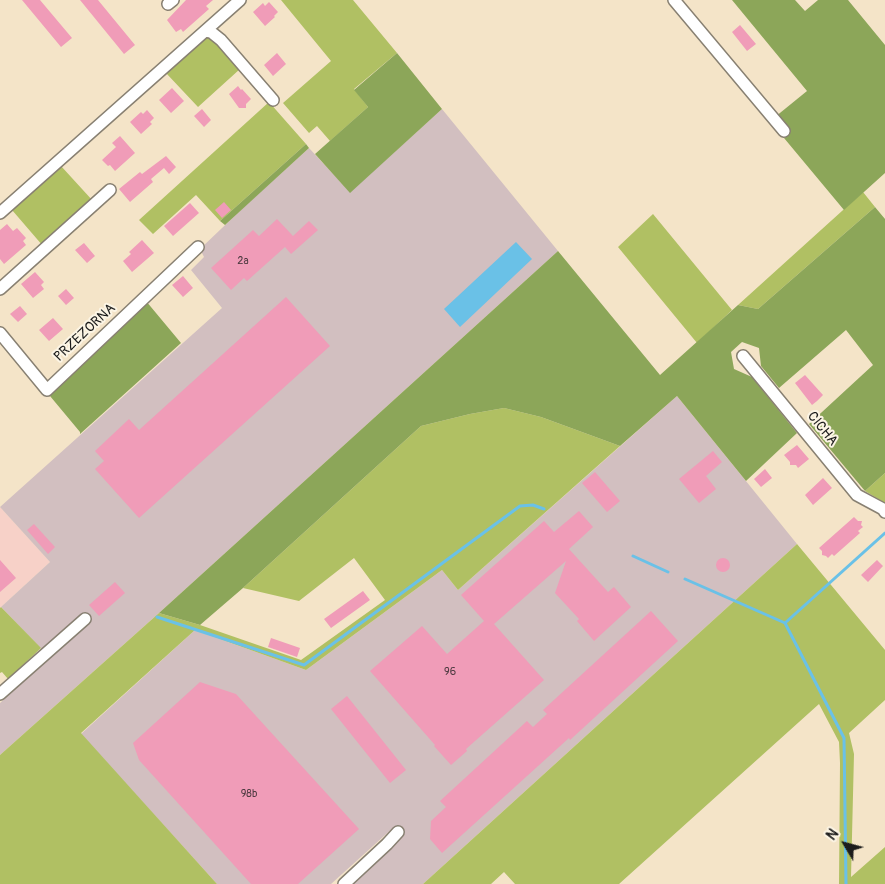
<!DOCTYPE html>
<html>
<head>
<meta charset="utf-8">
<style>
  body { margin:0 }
  #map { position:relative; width:885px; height:884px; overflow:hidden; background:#f4e4c8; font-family:Pangolin,sans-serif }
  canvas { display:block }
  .north { position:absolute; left:820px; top:819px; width:50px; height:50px; -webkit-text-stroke:4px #fcf5e5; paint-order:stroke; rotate:307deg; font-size:14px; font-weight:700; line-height:20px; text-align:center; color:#1c1c1c }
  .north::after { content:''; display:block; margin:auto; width:18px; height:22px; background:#1c1c1c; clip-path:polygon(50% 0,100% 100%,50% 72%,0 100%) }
</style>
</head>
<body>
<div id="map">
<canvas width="885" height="884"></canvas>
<div class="north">N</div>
</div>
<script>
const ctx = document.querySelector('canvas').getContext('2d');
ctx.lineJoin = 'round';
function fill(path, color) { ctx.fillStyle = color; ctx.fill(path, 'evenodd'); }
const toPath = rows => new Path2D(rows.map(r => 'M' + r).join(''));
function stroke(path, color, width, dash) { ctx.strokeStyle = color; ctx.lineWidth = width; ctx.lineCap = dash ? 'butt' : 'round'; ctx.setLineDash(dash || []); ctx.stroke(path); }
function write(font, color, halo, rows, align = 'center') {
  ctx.font = font + ' Pangolin,sans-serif'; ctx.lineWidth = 4; ctx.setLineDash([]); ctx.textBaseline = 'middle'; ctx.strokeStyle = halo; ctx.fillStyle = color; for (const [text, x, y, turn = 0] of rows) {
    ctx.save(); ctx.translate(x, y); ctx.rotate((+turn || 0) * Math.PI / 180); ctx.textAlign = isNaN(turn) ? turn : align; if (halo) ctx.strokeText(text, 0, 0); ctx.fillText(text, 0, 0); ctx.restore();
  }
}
const built = toPath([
  [0,507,50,562,0,608]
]);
const industrial = toPath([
  [442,109,558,251,159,613,0,755,0,703,50,658,1,607,50,562,0,507,222,308,191,270,204,257,200,249,243,208,309,148,350,192],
  [677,396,797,544,423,884,350,884,402,837,394,827,331,884,217,884,81,734,195,630,306,670,442,570,458,590]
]);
const green = toPath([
  [281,0,353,0,397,53,354,89,368,107,330,141,317,126,309,133,283,103,331,61],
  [205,38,212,38,240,69,198,107,166,73],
  [269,102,306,144,220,221,196,195,153,234,139,220],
  [61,166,93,201,43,246,12,210],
  [863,192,875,207,758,309,738,305],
  [653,214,732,310,697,343,618,247],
  [504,408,541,417,620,446,458,590,442,570,306,670,195,630,81,733,217,884,0,884,0,755,159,613,200,625,301,660,385,600,354,558,299,601,243,588,421,426,470,414],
  [885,473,885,503,865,491],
  [797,544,885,650,885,700,849,733,854,754,851,877,885,847,885,884,839,884,840,763,839,742,819,704,619,884,515,884,504,872,491,884,423,884],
  [1,607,41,648,8,679,2,672,0,673,0,608]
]);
const forest = toPath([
  [732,0,795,0,805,11,818,0,848,0,885,45,885,173,844,210,784,138,790,134,775,117,807,91],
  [397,53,442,109,350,193,315,154,368,107,354,90],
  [306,144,309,148,225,225,220,221],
  [875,207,885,219,885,473,865,491,809,424,873,365,846,330,779,388,761,366,759,348,742,342,731,352,734,369,752,377,797,433,746,481,677,396,620,446,541,417,504,408,470,414,421,426,243,588,200,625,159,613,558,251,660,375,738,305,758,309],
  [146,301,181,343,80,434,80,432,50,396]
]);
const water = toPath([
  [516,242,532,259,460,327,444,309]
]);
const stream = toPath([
  [633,556,668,572],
  [685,579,785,623,844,738,846,884],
  [157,617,304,665,520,506,533,505,544,509],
  [785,623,885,533]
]);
const building = toPath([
  [22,0,40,0,72,38,61,47],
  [80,0,98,0,135,45,124,54],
  [186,0,213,0,206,6,209,9,183,32,181,29,176,32,167,20],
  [269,2,278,12,274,16,275,17,265,26,253,12,263,3,265,6],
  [740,25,756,44,747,51,732,32],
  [277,53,286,64,273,76,264,65],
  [238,86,241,90,242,89,251,99,246,104,246,108,239,108,229,94],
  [172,88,184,101,171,113,159,100],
  [202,109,211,120,204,127,194,116],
  [147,110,154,118,150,122,152,124,141,134,130,122,141,112,143,114],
  [120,136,135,153,115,171,110,165,108,166,102,160,116,147,112,143],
  [166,156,176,167,169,174,164,168,151,179,153,182,130,202,119,189,140,172,142,174],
  [224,202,231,210,222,218,215,210],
  [190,203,199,213,173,236,164,226],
  [277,219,293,236,309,221,318,230,291,254,285,247,247,281,244,278,231,290,211,268,253,230,259,236],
  [7,224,13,231,17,228,26,238,23,241,26,245,4,264,0,259,0,230],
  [142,240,154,253,132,272,123,261,131,254,129,252],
  [84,243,95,256,87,263,75,250],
  [35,272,44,282,41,285,44,289,33,298,21,284],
  [183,276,193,288,183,297,172,285],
  [66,289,74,298,66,305,58,296],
  [286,297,330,346,139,518,95,469,104,461,95,451,129,419,139,430],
  [20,306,27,314,18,322,10,314],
  [53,318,63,329,49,341,39,330],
  [805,375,823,395,817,401,812,405,795,383],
  [797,445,809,459,798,468,796,465,790,465,790,462,784,455],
  [713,451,722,462,706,476,716,489,699,503,679,479],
  [765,469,772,478,761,487,754,479],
  [595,472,620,501,607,512,582,483],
  [823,478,832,488,813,505,805,495],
  [579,511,593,527,569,549,608,592,614,587,631,607,594,641,577,621,579,619,555,593,566,561,494,624,544,680,466,749,467,751,451,765,434,746,435,745,370,671,422,626,447,654,484,621,461,595,544,521,554,532],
  [854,517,858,521,862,521,861,525,863,527,858,531,860,533,834,556,832,554,828,558,826,556,822,555,822,551,819,548],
  [34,524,55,547,48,554,27,530],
  '716 565a7 7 0 1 1 14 0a7 7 0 1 1-14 0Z',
  [0,560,16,578,0,592],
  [877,560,883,566,868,582,861,575],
  [115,582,125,593,99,616,89,605],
  [363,591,370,600,331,628,324,619],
  [651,611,678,641,570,740,569,738,442,853,430,839,431,821,446,807,440,801,527,721,533,727,547,714,543,710],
  [271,638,300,648,297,657,268,647],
  [200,682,236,694,359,829,298,884,251,884,139,760,133,743],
  [347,696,406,770,390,783,331,709]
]);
const minor = toPath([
  [674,0,784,131],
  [168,4,173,0],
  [205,31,211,32,221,40,273,100],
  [0,213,240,0],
  [0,289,110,190],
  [0,333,47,390,198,247],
  [743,356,857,495,883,509,885,512],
  [0,694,85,619],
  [344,884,387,844,398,832]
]);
const numberNames = [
  ["2a",243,261],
  ["96",450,672],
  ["98b",249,794]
];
const streetNames = [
  ["PRZEZORNA",85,333,-43],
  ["CICHA",822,429,51]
];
fill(built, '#f7d1c8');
fill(industrial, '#d2bfc0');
fill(green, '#b0c063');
fill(forest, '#8ca659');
fill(water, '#6ac1e7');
stroke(stream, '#6ac1e7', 3);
fill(building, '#f09cb8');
stroke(minor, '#888072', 14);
stroke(minor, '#fff', 11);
write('11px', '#513c43', null, numberNames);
write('14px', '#1c1c1c', '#fcf5e5', streetNames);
</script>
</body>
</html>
